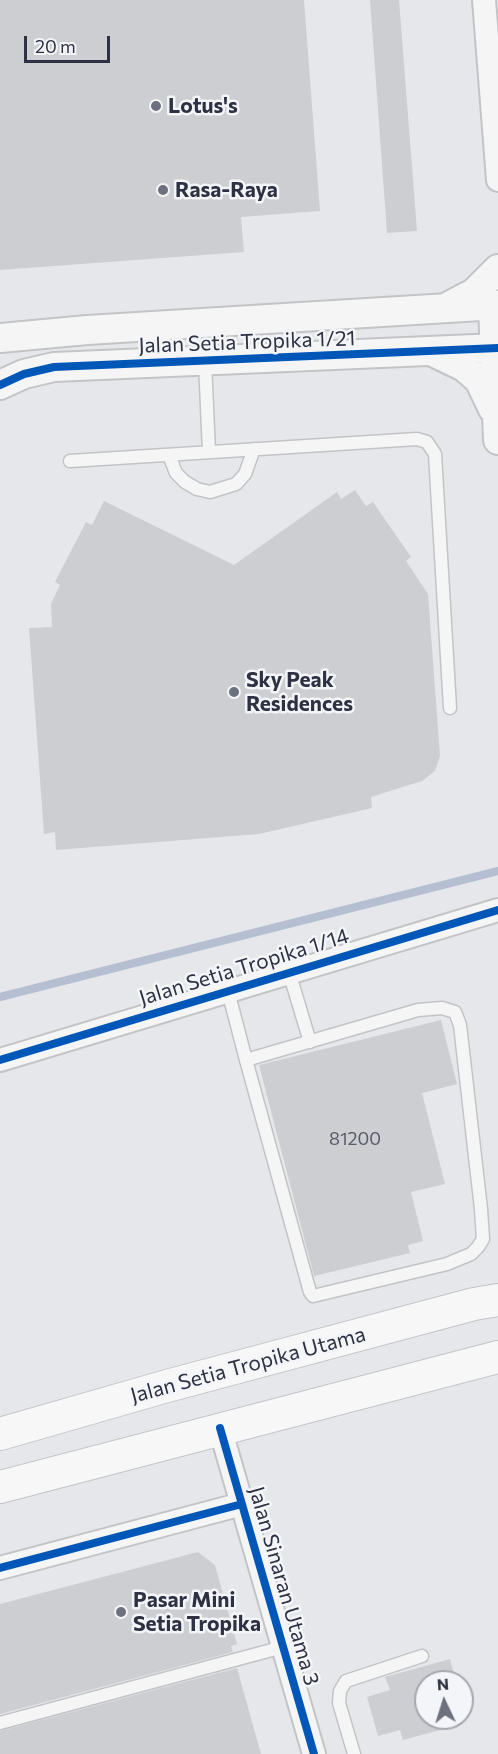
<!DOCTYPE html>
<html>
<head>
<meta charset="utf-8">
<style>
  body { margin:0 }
  #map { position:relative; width:498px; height:1754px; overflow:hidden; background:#e5e7ea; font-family:Commissioner,sans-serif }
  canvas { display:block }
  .north { position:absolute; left:414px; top:1670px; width:60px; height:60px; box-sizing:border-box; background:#f4f5f8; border:2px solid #a4a7af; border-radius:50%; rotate:356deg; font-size:16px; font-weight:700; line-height:24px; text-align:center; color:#2d3142 }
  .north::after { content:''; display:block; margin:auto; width:21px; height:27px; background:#6d717d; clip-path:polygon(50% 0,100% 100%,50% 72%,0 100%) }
  .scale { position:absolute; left:24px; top:36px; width:86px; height:27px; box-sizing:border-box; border:3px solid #2d3142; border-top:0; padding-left:8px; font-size:18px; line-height:21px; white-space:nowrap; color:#2d3142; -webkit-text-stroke:4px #f4f5f8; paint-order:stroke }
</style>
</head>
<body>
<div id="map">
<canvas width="498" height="1754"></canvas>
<div class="north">N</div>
<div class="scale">20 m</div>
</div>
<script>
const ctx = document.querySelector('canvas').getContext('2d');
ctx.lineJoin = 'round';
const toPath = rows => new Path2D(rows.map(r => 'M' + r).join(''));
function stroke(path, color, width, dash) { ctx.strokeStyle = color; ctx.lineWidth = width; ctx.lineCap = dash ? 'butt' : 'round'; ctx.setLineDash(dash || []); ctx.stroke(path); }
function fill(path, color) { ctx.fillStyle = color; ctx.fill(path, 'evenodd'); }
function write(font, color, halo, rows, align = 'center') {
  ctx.font = font + ' Commissioner,sans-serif'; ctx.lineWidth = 5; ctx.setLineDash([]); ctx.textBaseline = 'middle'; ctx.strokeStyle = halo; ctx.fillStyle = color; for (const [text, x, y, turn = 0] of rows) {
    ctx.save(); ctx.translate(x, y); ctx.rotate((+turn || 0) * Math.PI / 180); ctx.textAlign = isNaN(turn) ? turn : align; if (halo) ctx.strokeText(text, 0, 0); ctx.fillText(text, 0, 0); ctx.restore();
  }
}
const stream = toPath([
  [0,997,498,871]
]);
const building = toPath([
  [0,0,304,0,320,211,241,217,244,252,0,270],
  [370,0,399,0,417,231,387,233],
  [355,490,366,506,373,502,411,557,406,561,428,594,440,756,435,771,422,781,371,797,372,808,259,834,56,850,55,832,44,834,29,628,52,627,51,604,60,585,55,582,86,522,92,525,104,501,234,565,337,492,341,499],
  [441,1020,457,1084,422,1093,445,1184,411,1192,423,1241,408,1245,410,1253,314,1276,259,1065],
  [198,1552,215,1565,237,1644,231,1646,233,1652,0,1714,0,1604],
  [450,1659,456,1682,426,1682,426,1718,460,1718,462,1724,403,1740,400,1730,378,1736,367,1697,390,1690,385,1677],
  [237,1668,261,1754,0,1754,0,1731]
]);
const service = toPath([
  [205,362,209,452],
  [169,455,176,473,185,482,197,489,210,492,236,484,245,474,254,449],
  [70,461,417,439,427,442,435,454,450,708],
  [289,972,310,1042],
  [228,991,246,1060,310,1292,313,1296,447,1264,471,1254,478,1247,483,1239,481,1209,460,1025,455,1012,442,1008,418,1010,246,1060],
  [0,1723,283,1647],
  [354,1754,339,1703,340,1691,346,1681,422,1656]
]);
const minor = toPath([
  [484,0,498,180],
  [0,1060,498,910],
  [220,1428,314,1754],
  [0,1568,242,1504]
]);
const tertiary = toPath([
  [493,305,498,440],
  [449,306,474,293,498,269],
  [0,338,87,330,498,305],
  [435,353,464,367,479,380,493,409],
  [0,385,24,374,54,367,498,348]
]);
const secondary = toPath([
  [0,1434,167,1386,474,1304,498,1300],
  [0,1487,498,1357]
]);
const cycleway = toPath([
  [0,385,24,374,54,367,498,348],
  [0,1060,498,910],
  [220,1428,314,1754],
  [0,1568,242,1504]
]);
const markers = [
  [156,106,6,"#6d717d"],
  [163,190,6,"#6d717d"],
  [234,692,6,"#6d717d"],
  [121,1612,6,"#6d717d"]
];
const numberNames = [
  ["81200",355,1139]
];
const poiNames = [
  ["Lotus's",168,106],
  ["Rasa-Raya",175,190],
  ["Sky Peak",246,680],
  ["Residences",246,704],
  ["Pasar Mini",133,1600],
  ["Setia Tropika",133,1624]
];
const streetNames = [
  ["Jalan Setia Tropika 1/21",247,342,-2],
  ["Jalan Setia Tropika 1/14",244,967,-17],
  ["Jalan Setia Tropika Utama",248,1365,-15],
  ["Jalan Sinaran Utama 3",284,1586,74]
];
stroke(stream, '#b6bfd2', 8);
fill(building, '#cdced2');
stroke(service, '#c2c4c6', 15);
stroke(minor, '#c2c4c6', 26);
stroke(tertiary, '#c2c4c6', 32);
stroke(secondary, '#c2c4c6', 34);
stroke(service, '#f5f5f6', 12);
stroke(minor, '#f5f5f6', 22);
stroke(tertiary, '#f5f5f6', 28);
stroke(secondary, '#f7f7f8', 32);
stroke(cycleway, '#0057b8', 8);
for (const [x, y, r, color] of markers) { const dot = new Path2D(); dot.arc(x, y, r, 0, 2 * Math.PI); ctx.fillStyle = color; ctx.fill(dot); stroke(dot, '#f4f5f8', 2); }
write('18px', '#575a68', null, numberNames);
write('bold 21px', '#2d3142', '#f4f5f8', poiNames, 'left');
write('21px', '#2d3142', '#f4f5f8', streetNames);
</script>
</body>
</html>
